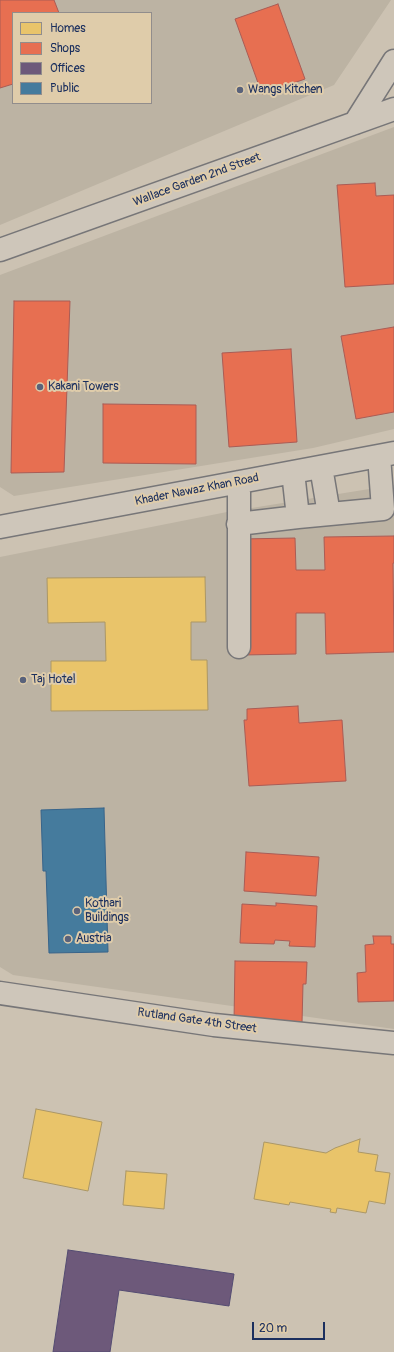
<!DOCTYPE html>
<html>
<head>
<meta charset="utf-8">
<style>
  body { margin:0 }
  #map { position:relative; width:394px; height:1352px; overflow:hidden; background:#ccc2b2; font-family:Pangolin,sans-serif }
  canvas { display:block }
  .legend { position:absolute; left:12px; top:12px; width:140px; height:92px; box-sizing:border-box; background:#dfccaa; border:1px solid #918d8c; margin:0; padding:5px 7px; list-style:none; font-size:12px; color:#1b2f5e }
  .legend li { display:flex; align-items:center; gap:8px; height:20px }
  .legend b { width:20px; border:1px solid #918d8c }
  .scale { position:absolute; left:252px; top:1322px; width:73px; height:18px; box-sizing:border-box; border:2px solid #1b2f5e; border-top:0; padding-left:5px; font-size:12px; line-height:14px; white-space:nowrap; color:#1b2f5e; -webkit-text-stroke:3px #dfccaa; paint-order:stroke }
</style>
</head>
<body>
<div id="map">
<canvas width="394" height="1352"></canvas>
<ul class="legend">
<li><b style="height:11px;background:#e9c46a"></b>Homes</li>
<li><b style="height:11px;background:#e76f51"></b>Shops</li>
<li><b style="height:11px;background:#6d597a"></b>Offices</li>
<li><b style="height:11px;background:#457b9d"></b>Public</li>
</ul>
<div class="scale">20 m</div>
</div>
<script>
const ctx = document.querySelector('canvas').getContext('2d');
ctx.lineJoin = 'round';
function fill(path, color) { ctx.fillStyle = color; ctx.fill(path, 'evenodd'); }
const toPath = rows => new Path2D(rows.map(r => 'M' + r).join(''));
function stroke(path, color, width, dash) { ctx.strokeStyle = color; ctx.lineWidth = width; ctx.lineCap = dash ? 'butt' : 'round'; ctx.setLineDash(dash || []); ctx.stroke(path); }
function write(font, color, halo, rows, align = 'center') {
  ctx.font = font + ' Pangolin,sans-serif'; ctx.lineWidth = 4; ctx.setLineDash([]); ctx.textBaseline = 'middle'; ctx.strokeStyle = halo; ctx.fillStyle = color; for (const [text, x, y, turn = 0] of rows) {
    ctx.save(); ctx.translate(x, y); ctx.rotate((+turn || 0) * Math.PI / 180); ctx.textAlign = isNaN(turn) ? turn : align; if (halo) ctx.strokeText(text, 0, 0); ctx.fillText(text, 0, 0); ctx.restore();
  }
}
const built = toPath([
  [0,0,391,0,334,85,0,225],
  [13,13,151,13,151,103,13,103],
  [394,127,394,429,313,448,14,496,0,487,0,275],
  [394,485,394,1029,13,975,0,967,0,557,227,512]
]);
const homes = toPath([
  [205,577,206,622,191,622,191,660,207,660,208,710,51,711,51,661,106,661,105,622,48,623,47,578,205,577],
  [36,1109,102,1122,88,1191,23,1178,36,1109],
  [360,1139,358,1152,378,1155,375,1171,390,1173,385,1204,369,1201,366,1213,337,1208,336,1213,330,1212,331,1209,290,1202,289,1205,254,1199,264,1142,326,1153,335,1148,360,1139],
  [126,1171,167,1174,164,1209,123,1205,126,1171]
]);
const shops = toPath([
  [0,0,54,0,59,13,13,13,13,84,0,88,0,0],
  [278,4,305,79,262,94,235,19,278,4],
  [375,183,376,196,394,195,394,284,345,287,337,185,375,183],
  [14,301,70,301,64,472,11,473,14,301],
  [394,327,394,412,356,419,341,336,394,327],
  [291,349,297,442,229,447,222,353,291,349],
  [103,404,196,405,196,464,103,463,103,404],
  [394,536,394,563,393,563,394,652,326,654,325,613,296,613,296,654,243,655,241,539,295,538,296,570,325,570,324,537,394,536],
  [298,706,299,723,342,720,346,781,249,786,244,720,247,720,247,709,298,706],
  [246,852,319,857,316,896,244,891,246,852],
  [276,903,317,906,315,947,289,946,290,941,275,940,274,944,240,943,242,904,276,906,276,903],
  [373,936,391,936,391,944,394,944,394,1001,358,1002,357,973,366,972,365,945,374,944,373,936],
  [235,961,307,962,306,984,303,984,302,1023,234,1021,235,961]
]);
const offices = toPath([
  [68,1250,234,1274,229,1306,119,1290,110,1352,53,1352,68,1250]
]);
const public = toPath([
  [104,808,108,952,49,953,46,871,43,871,41,810,104,808]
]);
const minor = toPath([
  [355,123,394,61],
  [0,250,394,109],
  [321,467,329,514],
  [293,472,298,517],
  [239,482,239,647],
  [238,524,298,517,383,509,379,456],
  [0,527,394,453],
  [0,993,214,1025,394,1043]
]);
const markers = [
  [240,90,4,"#59627b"],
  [40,387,4,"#59627b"],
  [23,680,4,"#59627b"],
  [77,911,4,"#59627b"],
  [68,939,4,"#59627b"]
];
const poiNames = [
  ["Wangs Kitchen",248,90],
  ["Kakani Towers",48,387],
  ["Taj Hotel",31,680],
  ["Kothari",85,904],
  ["Buildings",85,918],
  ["Austria",76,939]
];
const streetNames = [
  ["Wallace Garden 2nd Street",197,180,-20],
  ["Khader Nawaz Khan Road",197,490,-11],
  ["Rutland Gate 4th Street",197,1021,8]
];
fill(built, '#bcb3a3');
fill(homes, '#e9c46a');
stroke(homes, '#ab9766', 1);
fill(shops, '#e76f51');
stroke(shops, '#aa5c55', 1);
fill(offices, '#6d597a');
stroke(offices, '#544c72', 1);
fill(public, '#457b9d');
stroke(public, '#38648a', 1);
stroke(minor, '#777678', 25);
stroke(minor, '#cec6ba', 22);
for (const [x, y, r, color] of markers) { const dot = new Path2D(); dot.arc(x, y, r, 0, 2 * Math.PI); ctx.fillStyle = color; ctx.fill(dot); stroke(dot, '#dfccaa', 1.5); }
write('12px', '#1b2f5e', '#dfccaa', poiNames, 'left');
write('12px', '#1b2f5e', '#dfccaa', streetNames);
</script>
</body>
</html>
